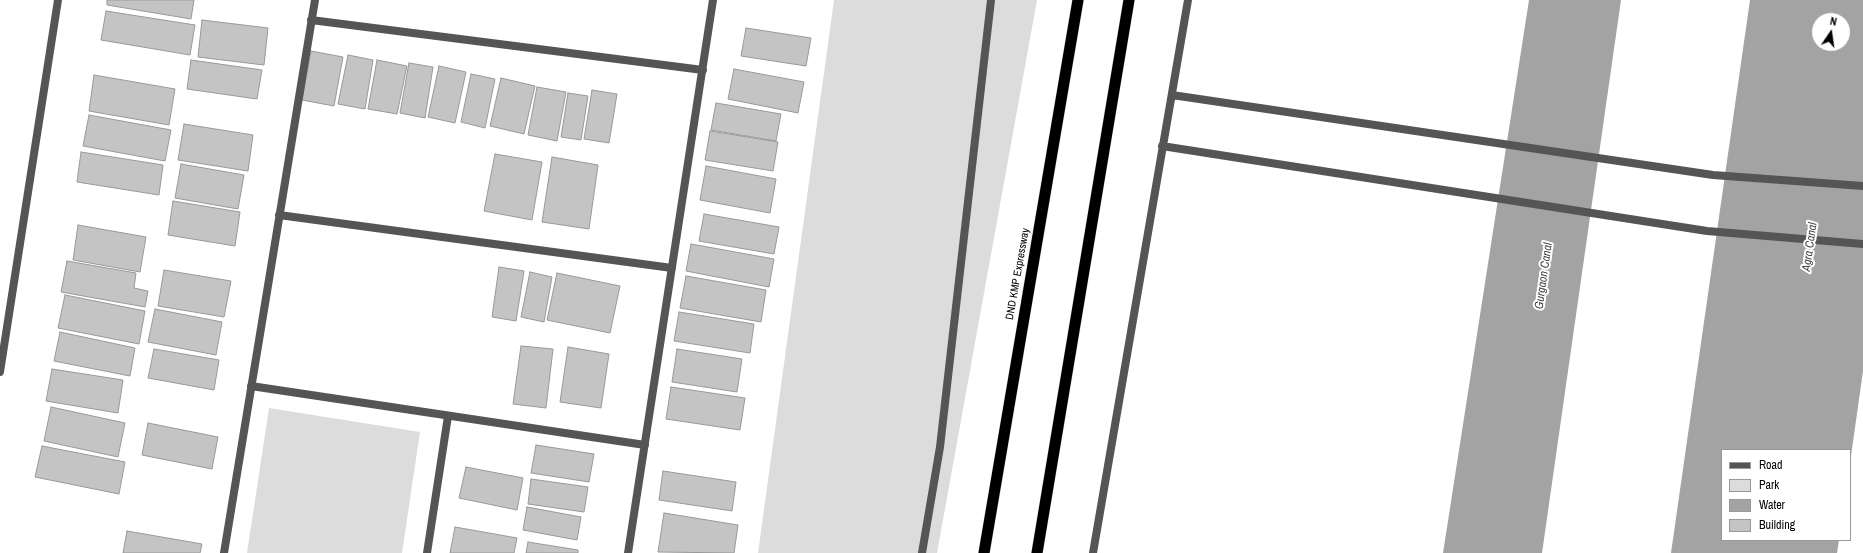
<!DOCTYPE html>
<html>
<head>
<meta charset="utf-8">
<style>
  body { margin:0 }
  #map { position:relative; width:1863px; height:553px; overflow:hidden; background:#fff; font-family:"Archivo Narrow",sans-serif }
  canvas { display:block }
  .legend { position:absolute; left:1721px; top:449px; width:130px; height:92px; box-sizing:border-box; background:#fff; border:1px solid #999; margin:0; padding:5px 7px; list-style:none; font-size:12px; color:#000 }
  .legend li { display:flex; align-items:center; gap:8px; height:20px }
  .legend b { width:20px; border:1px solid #999 }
  .north { position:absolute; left:1811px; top:12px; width:40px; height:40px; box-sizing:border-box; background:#fff; border:1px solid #999; border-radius:50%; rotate:13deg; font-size:11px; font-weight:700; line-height:16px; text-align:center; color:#000 }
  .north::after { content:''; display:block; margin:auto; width:14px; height:18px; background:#000; clip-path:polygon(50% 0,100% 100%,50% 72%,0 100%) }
</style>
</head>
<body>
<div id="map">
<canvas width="1863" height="553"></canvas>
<ul class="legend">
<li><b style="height:5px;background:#555"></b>Road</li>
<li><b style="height:11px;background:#dcdcdc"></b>Park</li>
<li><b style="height:11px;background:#a3a3a3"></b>Water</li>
<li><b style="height:11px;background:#c4c4c4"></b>Building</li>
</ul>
<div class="north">N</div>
</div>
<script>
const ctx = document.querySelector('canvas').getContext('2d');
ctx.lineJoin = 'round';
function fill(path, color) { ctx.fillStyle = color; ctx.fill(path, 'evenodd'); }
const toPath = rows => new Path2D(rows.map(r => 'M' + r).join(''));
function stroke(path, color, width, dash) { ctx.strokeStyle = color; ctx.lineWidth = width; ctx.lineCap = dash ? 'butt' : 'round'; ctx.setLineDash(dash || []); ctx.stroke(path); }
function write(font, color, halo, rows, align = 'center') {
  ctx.font = font + ' "Archivo Narrow",sans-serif'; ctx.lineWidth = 4; ctx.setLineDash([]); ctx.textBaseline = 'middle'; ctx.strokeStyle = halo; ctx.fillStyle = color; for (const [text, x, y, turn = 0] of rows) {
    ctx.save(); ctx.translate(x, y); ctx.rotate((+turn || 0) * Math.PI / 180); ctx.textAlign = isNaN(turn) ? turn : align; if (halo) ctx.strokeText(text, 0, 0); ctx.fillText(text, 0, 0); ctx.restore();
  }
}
const green = toPath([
  [834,0,1037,0,937,553,758,553],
  [269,408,420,432,402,553,247,553]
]);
const water = toPath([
  [1529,0,1621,0,1542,553,1443,553],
  [1750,0,1863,0,1863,371,1850,463,1850,450,1722,450,1722,540,1839,540,1837,553,1671,553],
  [1819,20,1843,20,1843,44,1819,44]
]);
const building = toPath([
  [107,0,194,0,191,19,107,5,107,0],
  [106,11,195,25,190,55,101,40,106,11],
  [202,20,268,28,264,65,198,57,202,20],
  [746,28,811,38,806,66,741,56,746,28],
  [311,51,343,57,334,106,302,100,311,51],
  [348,55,373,60,365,109,338,104,348,55],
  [191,60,262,70,257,99,187,89,191,60],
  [377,60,407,66,397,114,368,109,377,60],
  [409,63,433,67,425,118,400,113,409,63],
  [439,66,466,72,455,123,428,117,439,66],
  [734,69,804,82,798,113,728,99,734,69],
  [471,74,495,79,485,128,461,122,471,74],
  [94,75,175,89,169,125,89,111,94,75],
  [501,78,535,86,524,134,490,126,501,78],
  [537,87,566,92,557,141,528,135,537,87],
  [592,90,617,94,609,143,584,139,592,90],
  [568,93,588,96,581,140,561,137,568,93],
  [716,103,781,114,776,141,711,130,716,103],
  [89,115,171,130,165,161,83,146,89,115],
  [184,124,253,135,248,171,178,160,184,124],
  [710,131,778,142,773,171,705,160,710,131],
  [81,152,163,165,159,195,77,182,81,152],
  [495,154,542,162,532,220,484,211,495,154],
  [552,157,598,165,589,229,542,222,552,157],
  [181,164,244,175,238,209,175,198,181,164],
  [706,166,776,179,770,213,700,200,706,166],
  [173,201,240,212,235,246,168,235,173,201],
  [704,214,779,227,774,254,699,241,704,214],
  [78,225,146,237,140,272,73,260,78,225],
  [691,244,774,259,769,287,686,271,691,244],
  [67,261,136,273,134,288,148,291,145,307,61,292,67,261],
  [499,267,524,271,516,321,492,317,499,267],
  [164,270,231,281,224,317,158,306,164,270],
  [530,272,552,277,544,322,521,317,530,272],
  [557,273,620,286,610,333,547,320,557,273],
  [686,276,766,290,761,322,680,308,686,276],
  [65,295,145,311,139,344,58,328,65,295],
  [155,309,222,322,216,355,148,342,155,309],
  [679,312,754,324,750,353,674,341,679,312],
  [60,332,135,348,130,376,54,361,60,332],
  [521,346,553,349,546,408,513,404,521,346],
  [568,347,609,354,601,408,560,402,568,347],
  [154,349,219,360,214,390,148,378,154,349],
  [677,349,742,359,737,392,672,382,677,349],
  [52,369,123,380,118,413,46,401,52,369],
  [671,387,745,398,740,430,666,419,671,387],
  [51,407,125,423,118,457,44,441,51,407],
  [148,423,218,437,212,469,142,455,148,423],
  [536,445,594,454,589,482,531,473,536,445],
  [42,446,125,462,119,494,35,477,42,446],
  [466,467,523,478,517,510,459,498,466,467],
  [663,471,736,482,732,511,659,500,663,471],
  [531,479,588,487,584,512,528,504,531,479],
  [527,507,581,517,577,540,523,530,527,507],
  [664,513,738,525,734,553,658,552,664,513],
  [455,527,517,538,514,553,450,553,455,527],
  [127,531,202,544,200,553,123,553,127,531],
  [528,542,578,550,578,553,526,553,528,542]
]);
const minor = toPath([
  [311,20,703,70],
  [279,215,672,268],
  [0,372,58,0],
  [251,386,645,445],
  [224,553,315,0],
  [427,553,448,416],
  [628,553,713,0]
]);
const tertiary = toPath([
  [1172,95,1713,175,1863,186],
  [1162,146,1707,231,1863,244],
  [922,553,940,447,991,0],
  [1093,553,1188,0]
]);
const trunk = toPath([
  [984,553,1078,0],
  [1037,553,1129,0]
]);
const streetNames = [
  ["DND KMP Expressway",1018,274,-80]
];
const waterNames = [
  ["Agra Canal",1810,247,-82],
  ["Gurgaon Canal",1544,276,-82]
];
fill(green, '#dcdcdc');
fill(water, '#a3a3a3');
fill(building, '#c4c4c4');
stroke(building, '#999', 1);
stroke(trunk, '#dbdbdb', 12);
stroke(minor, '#555', 8);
stroke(tertiary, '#555', 8);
stroke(trunk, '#000', 11);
write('11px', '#000', '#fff', streetNames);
write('italic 12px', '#444', '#fff', waterNames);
</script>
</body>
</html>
